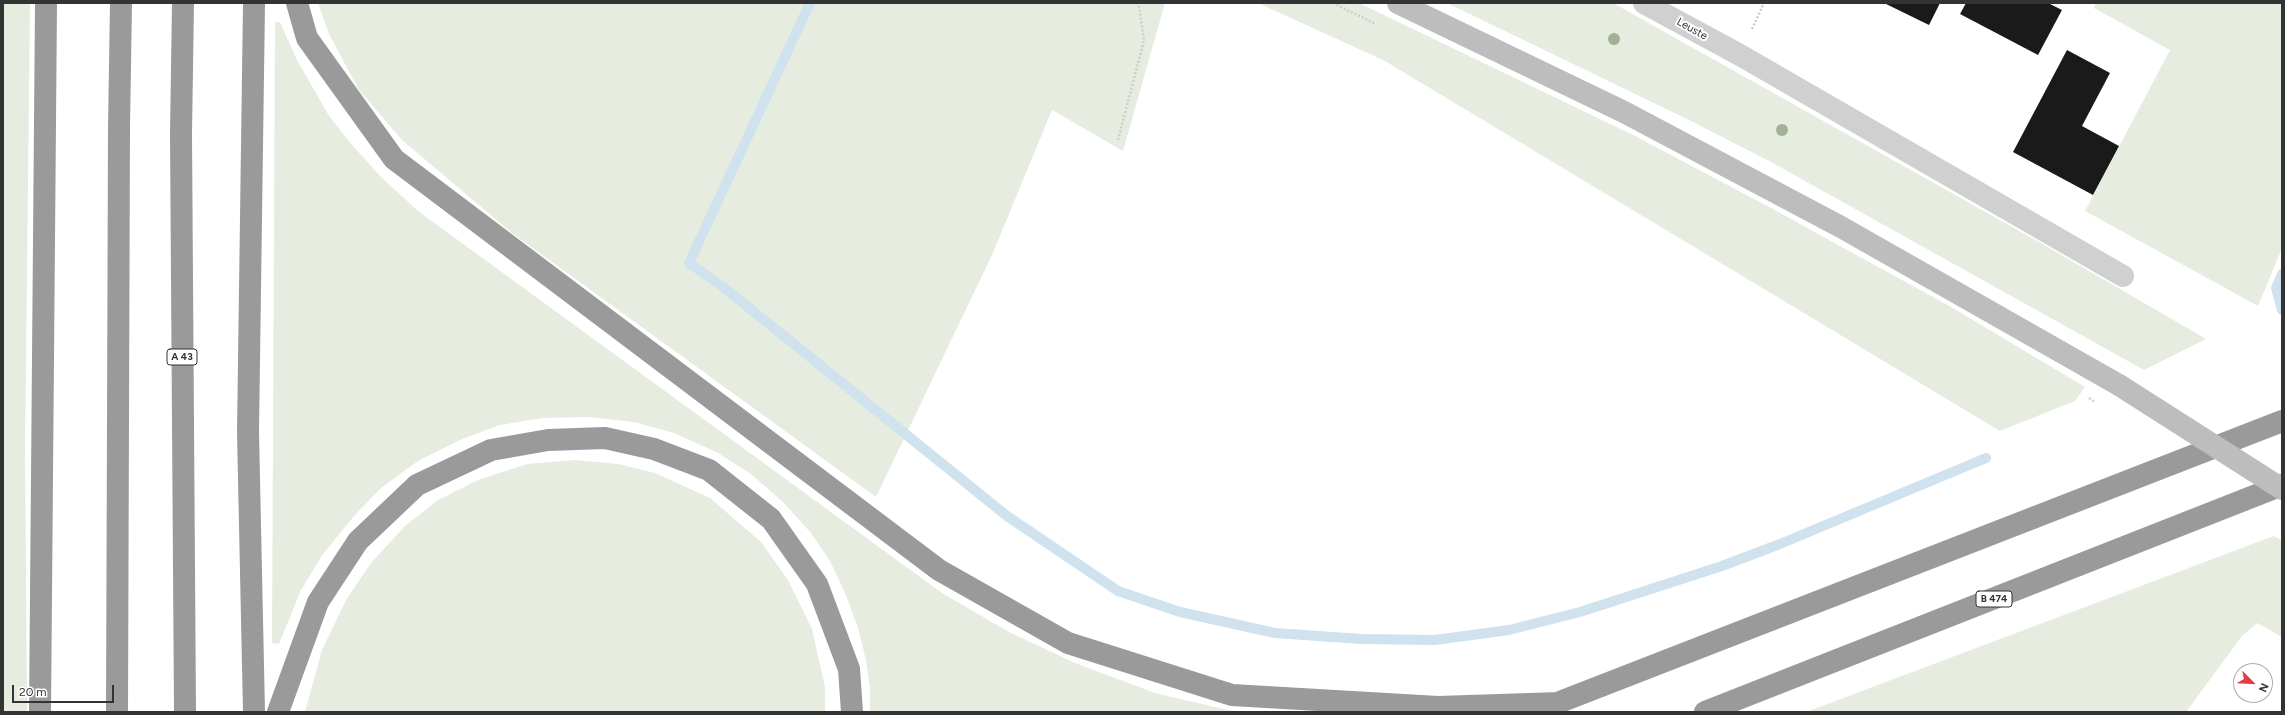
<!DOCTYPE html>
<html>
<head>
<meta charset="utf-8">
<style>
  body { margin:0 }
  #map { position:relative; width:2285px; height:715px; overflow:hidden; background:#fff; font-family:Figtree,sans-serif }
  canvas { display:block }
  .frame { position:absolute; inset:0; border:4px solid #333; pointer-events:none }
  .north { position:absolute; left:2233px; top:663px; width:40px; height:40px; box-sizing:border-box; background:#fff; border:1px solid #adadad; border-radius:50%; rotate:114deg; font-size:11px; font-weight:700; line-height:16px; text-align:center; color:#333 }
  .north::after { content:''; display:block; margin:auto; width:14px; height:18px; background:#e63946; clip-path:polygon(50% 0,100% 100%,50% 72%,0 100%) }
  .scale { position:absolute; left:12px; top:685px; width:102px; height:18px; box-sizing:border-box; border:2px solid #333; border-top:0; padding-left:5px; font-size:12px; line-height:14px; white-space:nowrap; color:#333; -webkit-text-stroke:3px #fff; paint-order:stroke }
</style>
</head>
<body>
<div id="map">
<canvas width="2285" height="715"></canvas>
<div class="frame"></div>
<div class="north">N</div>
<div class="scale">20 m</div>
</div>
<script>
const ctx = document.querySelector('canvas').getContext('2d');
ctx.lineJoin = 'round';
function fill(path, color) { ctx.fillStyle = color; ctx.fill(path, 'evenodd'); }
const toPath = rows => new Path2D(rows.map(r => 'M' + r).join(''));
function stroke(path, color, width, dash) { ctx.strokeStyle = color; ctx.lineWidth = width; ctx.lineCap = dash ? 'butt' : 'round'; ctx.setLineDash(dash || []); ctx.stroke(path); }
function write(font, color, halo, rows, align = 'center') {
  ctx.font = font + ' Figtree,sans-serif'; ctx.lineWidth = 4; ctx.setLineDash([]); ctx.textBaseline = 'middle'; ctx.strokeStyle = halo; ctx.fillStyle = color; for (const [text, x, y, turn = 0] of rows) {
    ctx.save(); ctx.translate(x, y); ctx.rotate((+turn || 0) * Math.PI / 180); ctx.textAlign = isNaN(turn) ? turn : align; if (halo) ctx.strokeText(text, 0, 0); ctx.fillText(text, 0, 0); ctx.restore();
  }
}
const green = toPath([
  [3,3,30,3,25,452,27,712,3,712],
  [318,3,1165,3,1123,151,1052,110,992,255,876,497,512,233,402,140,359,90,329,34],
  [1258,3,1359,3,1635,136,1771,208,1951,307,2085,387,2075,401,2000,431,1385,61],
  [1447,3,1613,3,2039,242,2206,339,2144,370,1771,162,1689,120],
  [2096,3,2282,3,2282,248,2258,306,2085,211,2170,50,2094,8],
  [275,22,280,22,296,58,329,116,353,146,381,177,418,211,942,593,1009,632,1075,663,1155,693,1236,712,870,712,870,688,866,660,858,628,846,595,830,561,811,533,783,502,751,474,718,453,674,433,634,422,587,417,543,418,500,425,462,439,418,461,381,488,354,516,323,554,301,590,279,644,272,643],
  [575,460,618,464,655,473,710,498,761,542,788,580,812,629,825,687,825,712,305,712,322,650,346,600,371,563,405,526,438,500,478,480,527,464],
  [2274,536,2282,541,2282,637,2257,623,2242,636,2186,712,1806,712]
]);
const stream = toPath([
  [810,3,689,263,722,286,1007,516,1118,591,1180,612,1275,633,1362,639,1435,640,1509,630,1580,612,1722,566,1780,544,1986,458],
  [2282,310,2276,288,2282,274]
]);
const building = toPath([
  [1884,3,1940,3,1929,25],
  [1966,3,2048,3,2062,10,2038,55,1960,14],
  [2067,50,2110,73,2082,126,2119,146,2093,195,2013,152]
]);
const path = toPath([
  [1333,3,1376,24],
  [1752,29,1764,3],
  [1118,140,1144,40,1139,7,1136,3]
]);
const street = toPath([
  [1644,3,1740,55,2123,276]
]);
const secondary = toPath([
  [1398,3,1624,112,1841,227,2119,385]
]);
const highway = toPath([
  [183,3,181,134,185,712],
  [297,3,307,38,394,159,939,570,1068,643,1232,695,1438,707,1560,703],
  [1547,707,2282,421],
  [40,712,46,3],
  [117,712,119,128,121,3],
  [254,712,248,432,254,3],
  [278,712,318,602,358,541,417,485,491,450,548,440,605,438,654,449,709,470,771,519,817,584,849,669,852,712],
  [1705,712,2282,485]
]);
const pathBridge = toPath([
  [2089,398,2095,402]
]);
const secondaryBridge = toPath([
  [2119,385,2282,489]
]);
const trees = [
  [1614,39],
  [1782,130]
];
const shields = [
  [182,357,30],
  [1994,599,36]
];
const shieldNames = [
  ["A 43",182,357],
  ["B 474",1994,599]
];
const streetNames = [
  ["Leuste",1692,29,29]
];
fill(green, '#e6ecdf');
stroke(stream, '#cfe2ee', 10);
fill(building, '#1a1a1a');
stroke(path, '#cdcdcd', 2.5, [2, 2]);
stroke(street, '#d0d0d0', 22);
stroke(secondary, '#bdbdbd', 22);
stroke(highway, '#9a9a9a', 22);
stroke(pathBridge, '#cdcdcd', 2.5, [2, 2]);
stroke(secondaryBridge, '#bdbdbd', 22);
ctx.fillStyle = '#a2b095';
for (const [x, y] of trees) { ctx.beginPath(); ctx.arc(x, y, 6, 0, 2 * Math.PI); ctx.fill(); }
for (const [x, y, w] of shields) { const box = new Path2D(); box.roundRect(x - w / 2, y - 8, w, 16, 3); ctx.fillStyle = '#fff'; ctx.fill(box); stroke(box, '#333', 1); }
write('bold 10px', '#333', null, shieldNames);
write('11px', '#333', '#fff', streetNames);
</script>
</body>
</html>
